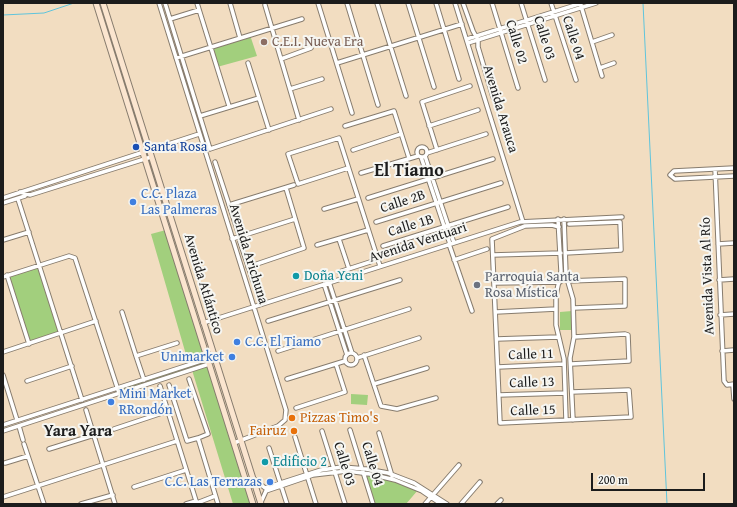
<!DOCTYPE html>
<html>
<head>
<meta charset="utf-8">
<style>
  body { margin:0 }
  #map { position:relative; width:737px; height:507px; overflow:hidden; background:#f2ddc1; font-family:"Gentium Book Plus",serif }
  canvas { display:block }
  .frame { position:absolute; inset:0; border:4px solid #1c1c1c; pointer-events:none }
  .scale { position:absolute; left:591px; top:473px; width:114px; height:18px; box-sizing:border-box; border:2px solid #1c1c1c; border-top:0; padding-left:5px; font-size:12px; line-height:14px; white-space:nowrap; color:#1c1c1c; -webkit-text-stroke:3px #f6f6f2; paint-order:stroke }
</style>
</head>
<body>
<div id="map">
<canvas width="737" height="507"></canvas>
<div class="frame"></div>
<div class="scale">200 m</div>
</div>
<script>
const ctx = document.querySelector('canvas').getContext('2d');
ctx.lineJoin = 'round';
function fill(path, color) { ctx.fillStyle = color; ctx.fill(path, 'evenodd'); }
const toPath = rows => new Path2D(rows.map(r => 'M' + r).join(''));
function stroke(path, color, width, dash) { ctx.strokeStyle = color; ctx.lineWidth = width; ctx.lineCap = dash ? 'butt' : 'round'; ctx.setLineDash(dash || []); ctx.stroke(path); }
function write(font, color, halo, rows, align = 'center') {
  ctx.font = font + ' "Gentium Book Plus",serif'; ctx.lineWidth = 4; ctx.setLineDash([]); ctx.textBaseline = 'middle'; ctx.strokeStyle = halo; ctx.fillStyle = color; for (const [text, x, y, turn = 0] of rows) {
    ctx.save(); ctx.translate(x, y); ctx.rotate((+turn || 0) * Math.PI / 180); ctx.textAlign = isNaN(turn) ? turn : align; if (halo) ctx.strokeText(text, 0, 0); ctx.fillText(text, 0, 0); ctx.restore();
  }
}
const green = toPath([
  [250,35,257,56,217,67,211,47],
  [166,230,253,504,233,504,192,370,119,393,118,388,189,365,151,234],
  [40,265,62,334,29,344,7,275],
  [572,311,572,330,560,330,560,312],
  [351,394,368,395,367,405,351,404],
  [364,473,380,476,418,490,406,504,373,504]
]);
const stream = toPath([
  [643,3,667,504],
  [3,15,44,13,74,3]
]);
const street = toPath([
  [159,3,286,410,285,420,278,426,234,443],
  [165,3,210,149,331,109],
  [197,3,229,106],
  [230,3,240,38],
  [318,3,352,113],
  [347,3,378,105],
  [377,3,406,96],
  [408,3,434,87],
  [436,3,459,79],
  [455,3,523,222],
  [463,3,473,31,478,40,478,47,493,97],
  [492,3,518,88],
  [521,3,545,80],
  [551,3,576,80],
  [265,5,299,120],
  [581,6,602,76],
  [170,19,199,10],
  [467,39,582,3],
  [592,42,612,35],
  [468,43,596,3],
  [176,58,302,19],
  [281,59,311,48],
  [248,63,269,130],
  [337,63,462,24],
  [600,68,614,63],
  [290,89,322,79],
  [200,116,259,98],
  [345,126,394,111,409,158],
  [429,126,478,110],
  '417 152a5 5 0 1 1 10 0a5 5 0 1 1-10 0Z',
  [353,150,401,134],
  [437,150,422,102,470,86],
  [427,153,486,134],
  [425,156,454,243],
  [421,157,450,244],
  [215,162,238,232],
  [348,168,298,184,288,154,339,138,380,266],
  [734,168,674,171,670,175,675,179,734,176],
  [715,169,724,381,727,385,734,384],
  [361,173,418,156],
  [20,192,30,195,151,157],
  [3,198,199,134],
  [368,198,493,159],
  [18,199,82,400],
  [3,203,25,196],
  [229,205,294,185],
  [324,209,358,199],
  [558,219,561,271,556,295,556,325,564,359,566,420],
  [564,219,566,275,573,299,574,337,570,358,573,420],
  [376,222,501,183],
  [559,227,552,225,525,226,492,239,500,423,631,417,629,390,572,392],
  [232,239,295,219],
  [339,239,349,269],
  [3,240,29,232],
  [240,242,253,281],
  [449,244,472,311],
  [718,244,734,243],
  [317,245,368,230],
  [383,246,508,207],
  [565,253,621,250,620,222,569,224],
  [493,255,561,253],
  [454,260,487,249],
  [248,267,304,248,286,188],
  [339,272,370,262],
  [7,275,29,344],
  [3,277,69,256,75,258,119,393],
  [719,280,734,279],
  [568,281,625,279,625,306,574,308],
  [329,282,352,353],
  [494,283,560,282],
  [324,284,347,355],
  [122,312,136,356],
  [496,312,556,309],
  [720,315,734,314],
  [268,321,400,280],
  [203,323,520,222,622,217],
  [497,339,558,337],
  [278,351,409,309],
  [722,351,734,350],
  [3,352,96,321],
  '345 359a6 6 0 1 1 12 0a6 6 0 1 1-12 0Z',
  [364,355,381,406,397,409,436,398],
  [357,358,419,338],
  [571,364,629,361,628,335,625,334,574,337],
  [498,367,564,364],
  [3,375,17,420],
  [189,379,208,434,198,438,218,504],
  [287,379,345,361],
  [144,380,136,356,177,343],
  [27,381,72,366],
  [374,384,427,368],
  [169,385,187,441,198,438],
  [733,385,734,399],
  [160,386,197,504],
  [499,395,565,393],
  [296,408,345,392,336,364],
  [86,410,115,504],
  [3,425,207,359],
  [19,426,23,440],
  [114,429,168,411],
  [350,430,373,504],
  [3,431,209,364],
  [322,431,345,504],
  [379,433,392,476],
  [295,437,316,504],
  [24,444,44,504],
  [269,448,287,504],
  [49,449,94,435],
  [5,463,28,456],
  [253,478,265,488,321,470,342,467,366,469,388,473,414,483,447,504],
  [134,487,186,470],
  [3,497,177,441],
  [261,502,266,491,313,475,347,471,370,474,395,480,422,491,441,504],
  [197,503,215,496],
  [81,504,113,495],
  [186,504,196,501],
  [425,504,459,465],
  [461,504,480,482],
  [497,504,501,500]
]);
const secondary = toPath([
  [96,3,253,504],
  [103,3,261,504]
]);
const markers = [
  [264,42,4,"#8d6e63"],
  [136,147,4,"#1a4fb4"],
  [133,202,4,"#3f7fe0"],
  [296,276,4,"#0f9aa8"],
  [477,285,4,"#6b7280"],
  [237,342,4,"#3f7fe0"],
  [232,357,4,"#3f7fe0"],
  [111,402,4,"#3f7fe0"],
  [292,418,4,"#e8710a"],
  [294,431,4,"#e8710a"],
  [265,462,4,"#0f9aa8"],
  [270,482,4,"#3f7fe0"]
];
const streetNames = [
  ["Calle 03",544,38,73],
  ["Calle 04",573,38,72],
  ["Calle 02",516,42,73],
  ["Avenida Arauca",500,109,73],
  ["Calle 2B",403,202,-18],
  ["Calle 1B",411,226,-17],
  ["Avenida Ventuari",418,243,-18],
  ["Avenida Arichuna",248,254,73],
  ["Avenida Vista Al Río",708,276,-92],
  ["Avenida Atlántico",203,284,73],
  ["Calle 11",531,355,-2],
  ["Calle 13",532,383,-2],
  ["Calle 15",533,411,-2],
  ["Calle 03",344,464,73],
  ["Calle 04",372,464,73]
];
const educationNames = [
  ["C.E.I. Nueva Era",272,42]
];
const transitNames = [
  ["Santa Rosa",144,147]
];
const shopNames = [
  ["C.C. Plaza",141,194],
  ["Las Palmeras",141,210],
  ["C.C. El Tiamo",245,342],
  ["Unimarket",224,357,"right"],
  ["Mini Market",119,394],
  ["RRondón",119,410],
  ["C.C. Las Terrazas",262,482,"right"]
];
const cultureNames = [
  ["Doña Yeni",304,276],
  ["Edificio 2",273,462]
];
const worshipNames = [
  ["Parroquia Santa",485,277],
  ["Rosa Mística",485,293]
];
const foodNames = [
  ["Pizzas Timo's",300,418],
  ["Fairuz",286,431,"right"]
];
const quarterNames = [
  ["Yara Yara",78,432]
];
const districtNames = [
  ["El Tiamo",409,171]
];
fill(green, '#a2cf7d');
stroke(stream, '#5fc4dc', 1);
stroke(street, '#877c6e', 5.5);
stroke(secondary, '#877c6e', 7);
stroke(street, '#fff', 3.5);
stroke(secondary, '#fbe5cf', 5);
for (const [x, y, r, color] of markers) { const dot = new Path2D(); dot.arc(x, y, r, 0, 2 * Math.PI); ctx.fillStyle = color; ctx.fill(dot); stroke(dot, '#f6f6f2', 1.5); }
write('14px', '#1c1c1c', '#f6f6f2', streetNames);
write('14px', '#785e54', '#f6f6f2', educationNames, 'left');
write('14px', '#164399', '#f6f6f2', transitNames, 'left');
write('14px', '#366cbe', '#f6f6f2', shopNames, 'left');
write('14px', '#0d838f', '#f6f6f2', cultureNames, 'left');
write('14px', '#5b616d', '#f6f6f2', worshipNames, 'left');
write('14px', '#c56008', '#f6f6f2', foodNames, 'left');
write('bold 16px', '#1c1c1c', '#f6f6f2', quarterNames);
write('bold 18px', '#1c1c1c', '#f6f6f2', districtNames);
</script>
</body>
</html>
